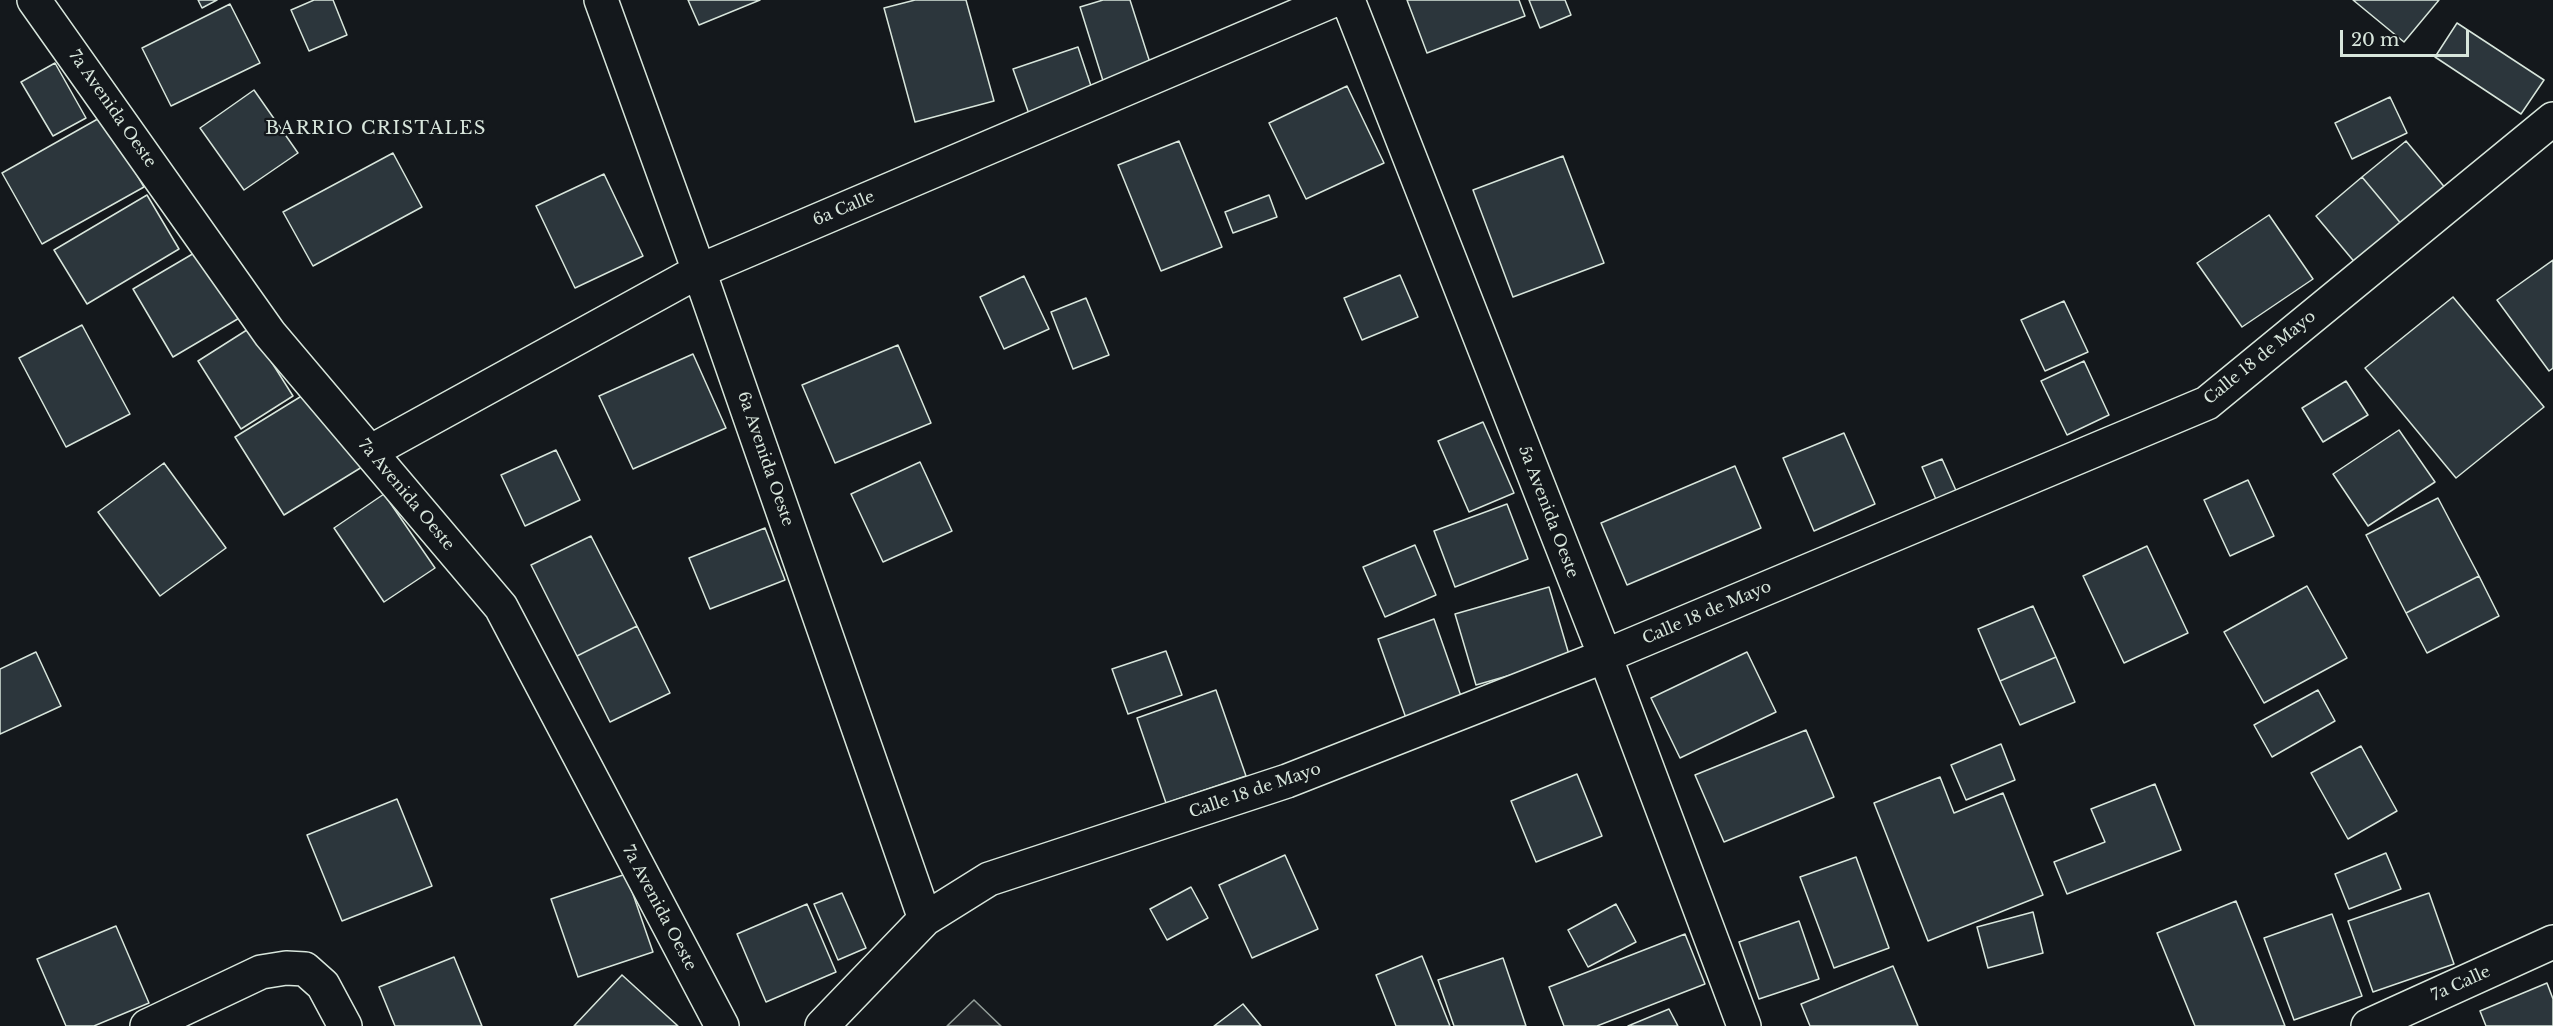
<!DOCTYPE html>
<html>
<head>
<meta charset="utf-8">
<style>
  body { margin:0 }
  #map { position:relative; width:2553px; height:1026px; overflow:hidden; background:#14181c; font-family:"Libre Baskerville",serif }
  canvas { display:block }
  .scale { position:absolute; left:2340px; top:30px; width:129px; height:27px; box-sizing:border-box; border:3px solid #d8e6dc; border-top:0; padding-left:8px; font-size:18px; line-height:21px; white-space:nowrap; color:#d8e6dc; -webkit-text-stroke:4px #14181c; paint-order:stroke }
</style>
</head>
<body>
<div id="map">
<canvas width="2553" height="1026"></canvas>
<div class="scale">20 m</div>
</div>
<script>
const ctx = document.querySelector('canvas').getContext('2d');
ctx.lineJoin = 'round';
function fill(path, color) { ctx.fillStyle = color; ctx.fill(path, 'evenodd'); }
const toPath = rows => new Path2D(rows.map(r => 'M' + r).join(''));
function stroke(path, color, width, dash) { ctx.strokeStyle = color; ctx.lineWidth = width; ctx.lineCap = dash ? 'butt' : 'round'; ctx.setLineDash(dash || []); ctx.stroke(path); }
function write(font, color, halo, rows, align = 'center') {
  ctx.font = font + ' "Libre Baskerville",serif'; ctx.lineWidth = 4.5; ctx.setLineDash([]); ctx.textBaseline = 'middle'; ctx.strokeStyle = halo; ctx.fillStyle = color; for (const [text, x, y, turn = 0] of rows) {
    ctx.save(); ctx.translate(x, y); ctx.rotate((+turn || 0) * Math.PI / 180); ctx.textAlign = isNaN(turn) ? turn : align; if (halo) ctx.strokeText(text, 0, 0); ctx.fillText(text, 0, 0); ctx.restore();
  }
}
const green = toPath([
  [974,1000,1001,1026,947,1026,974,1000]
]);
const building = toPath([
  [198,0,217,0,202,8,198,0],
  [314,0,333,0,347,35,309,51,291,10,314,0],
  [688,0,760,0,699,25,688,0],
  [915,0,966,0,994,101,915,122,884,8,915,0],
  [1103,0,1130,0,1152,69,1104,84,1080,7,1103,0],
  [1407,0,1519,0,1525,16,1427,53,1407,0],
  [1529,0,1565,0,1571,15,1540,28,1529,0],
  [2353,0,2439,0,2404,42,2353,0],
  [230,4,260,63,171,106,142,48,230,4],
  [2457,23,2544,80,2521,114,2435,57,2457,23],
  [1078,47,1093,92,1029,114,1013,69,1078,47],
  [55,63,86,118,53,136,21,82,55,63],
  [1347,86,1384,163,1306,199,1269,123,1347,86],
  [254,90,298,153,244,190,200,128,254,90],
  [2390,97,2407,133,2352,159,2335,123,2390,97],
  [103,116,144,187,42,244,2,173,103,116],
  [1179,141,1222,247,1161,271,1118,165,1179,141],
  [2406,141,2452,196,2408,232,2362,177,2406,141],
  [393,153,422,207,313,266,283,212,393,153],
  [1563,156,1604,263,1513,297,1473,190,1563,156],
  [604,174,643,256,575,288,536,206,604,174],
  [2362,177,2408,232,2362,271,2316,216,2362,177],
  [147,195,179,249,87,304,54,250,147,195],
  [1269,195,1277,217,1233,233,1225,212,1269,195],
  [2269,215,2313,279,2242,327,2197,263,2269,215],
  [201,249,241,317,173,357,133,289,201,249],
  [2553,260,2553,368,2549,371,2497,300,2553,260],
  [1400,275,1418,317,1362,340,1344,298,1400,275],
  [1024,276,1049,329,1004,349,980,297,1024,276],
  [2453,297,2544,407,2456,478,2365,368,2453,297],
  [1086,298,1109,355,1073,369,1051,312,1086,298],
  [2064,301,2088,352,2045,371,2021,320,2064,301],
  [82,325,130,414,66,447,19,358,82,325],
  [250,328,293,396,241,429,198,361,250,328],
  [898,345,931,423,835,463,802,385,898,345],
  [693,354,726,428,633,469,599,396,693,354],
  [2084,361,2109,415,2067,435,2041,381,2084,361],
  [2346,381,2368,415,2323,442,2302,408,2346,381],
  [313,389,362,467,284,515,235,437,313,389],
  [1483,422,1514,493,1469,512,1438,441,1483,422],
  [2399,430,2435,482,2368,526,2333,474,2399,430],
  [1844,433,1875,504,1814,531,1783,458,1844,433],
  [556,450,580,500,525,526,501,475,556,450],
  [1942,459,1958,495,1938,504,1922,467,1942,459],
  [920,462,952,531,883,562,851,494,920,462],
  [164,463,226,548,160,596,98,512,164,463],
  [1735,466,1761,528,1627,585,1601,523,1735,466],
  [2248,480,2274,536,2230,556,2204,500,2248,480],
  [384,494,435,568,384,602,334,528,384,494],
  [2438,498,2479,576,2406,613,2366,535,2438,498],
  [1507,504,1528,559,1455,587,1434,531,1507,504],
  [765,528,785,580,710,609,689,558,765,528],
  [591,536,637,626,577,656,531,565,591,536],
  [1415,545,1436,595,1385,617,1363,567,1415,545],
  [2147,546,2188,633,2124,663,2083,576,2147,546],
  [2479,576,2499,616,2427,653,2406,613,2479,576],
  [2307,586,2347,658,2264,703,2224,632,2307,586],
  [1549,587,1570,658,1476,685,1455,614,1549,587],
  [2033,606,2056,657,2000,681,1978,629,2033,606],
  [1434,619,1463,702,1407,721,1378,639,1434,619],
  [637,626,670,693,610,722,577,656,637,626],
  [1166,651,1182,695,1128,714,1112,669,1166,651],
  [36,652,61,706,0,734,0,669,36,652],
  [1747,652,1776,712,1680,758,1651,698,1747,652],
  [2056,657,2075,702,2020,725,2000,681,2056,657],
  [1216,690,1246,776,1166,803,1137,718,1216,690],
  [2318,690,2335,721,2272,757,2254,725,2318,690],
  [1806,730,1834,797,1724,842,1695,775,1806,730],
  [2001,744,2015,780,1966,800,1951,765,2001,744],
  [2361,746,2397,811,2348,839,2311,773,2361,746],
  [1577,774,1602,836,1536,862,1511,801,1577,774],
  [1940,777,1954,813,2003,793,2043,895,1928,941,1874,803,1940,777],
  [2155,784,2181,850,2067,894,2054,862,2105,842,2091,809,2155,784],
  [397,799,432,886,342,921,307,835,397,799],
  [2386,853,2401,889,2349,909,2335,874,2386,853],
  [1285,855,1318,929,1252,958,1219,885,1285,855],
  [1856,857,1889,948,1834,968,1800,877,1856,857],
  [626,874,653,952,578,977,551,899,626,874],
  [1191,887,1208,918,1167,940,1150,909,1191,887],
  [842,893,866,948,838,960,814,904,842,893],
  [2429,893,2454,964,2373,992,2348,921,2429,893],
  [2236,901,2285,1026,2195,1026,2157,933,2236,901],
  [807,904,836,972,766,1002,737,934,807,904],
  [1616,904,1636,942,1588,967,1568,930,1616,904],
  [2033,912,2043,953,1988,968,1977,927,2033,912],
  [2332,914,2362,996,2294,1020,2264,938,2332,914],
  [1799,921,1819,979,1759,999,1739,942,1799,921],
  [116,926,149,1003,94,1026,66,1026,37,959,116,926],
  [1685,934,1705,984,1597,1026,1564,1026,1549,987,1685,934],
  [1422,956,1450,1026,1396,1026,1376,975,1422,956],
  [454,957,482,1026,395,1026,379,987,454,957],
  [1503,958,1526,1026,1454,1026,1438,980,1503,958],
  [1893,966,1918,1026,1810,1026,1801,1004,1893,966],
  [622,975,678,1026,574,1026,622,975],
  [2547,983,2553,999,2553,1026,2486,1026,2480,1011,2547,983],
  [1243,1004,1261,1026,1214,1026,1243,1004],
  [1669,1009,1678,1026,1628,1026,1669,1009]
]);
const street = toPath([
  [34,0,270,334,501,607,722,1026],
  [601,0,699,271,925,919],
  [1348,0,1605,656,1744,1026],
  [370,452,699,271,1334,0],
  [147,1026,261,972,286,968,305,969,323,985,345,1026],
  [822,1026,925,919,989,879,1287,781,1605,656,2207,403,2553,119],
  [2368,1026,2553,942]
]);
const streetNames = [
  ["7a Avenida Oeste",112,109,55],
  ["6a Calle",844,209,-23],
  ["Calle 18 de Mayo",2260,358,-39],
  ["6a Avenida Oeste",765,459,71],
  ["7a Avenida Oeste",406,495,50],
  ["5a Avenida Oeste",1548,512,69],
  ["Calle 18 de Mayo",1707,613,-23],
  ["Calle 18 de Mayo",1255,791,-19],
  ["7a Avenida Oeste",659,908,62],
  ["7a Calle",2461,984,-24]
];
const neighbourhoodNames = [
  ["BARRIO CRISTALES",376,129]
];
fill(green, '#202428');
stroke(green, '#939e99', 1.5);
fill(building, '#2c363c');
stroke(building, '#d8e6dc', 1.5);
stroke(street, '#d8e6dc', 36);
stroke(street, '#14181c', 33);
write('16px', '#d8e6dc', '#14181c', streetNames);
ctx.letterSpacing = '1.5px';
write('18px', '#d8e6dc', '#14181c', neighbourhoodNames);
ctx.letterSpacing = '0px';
</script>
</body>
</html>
